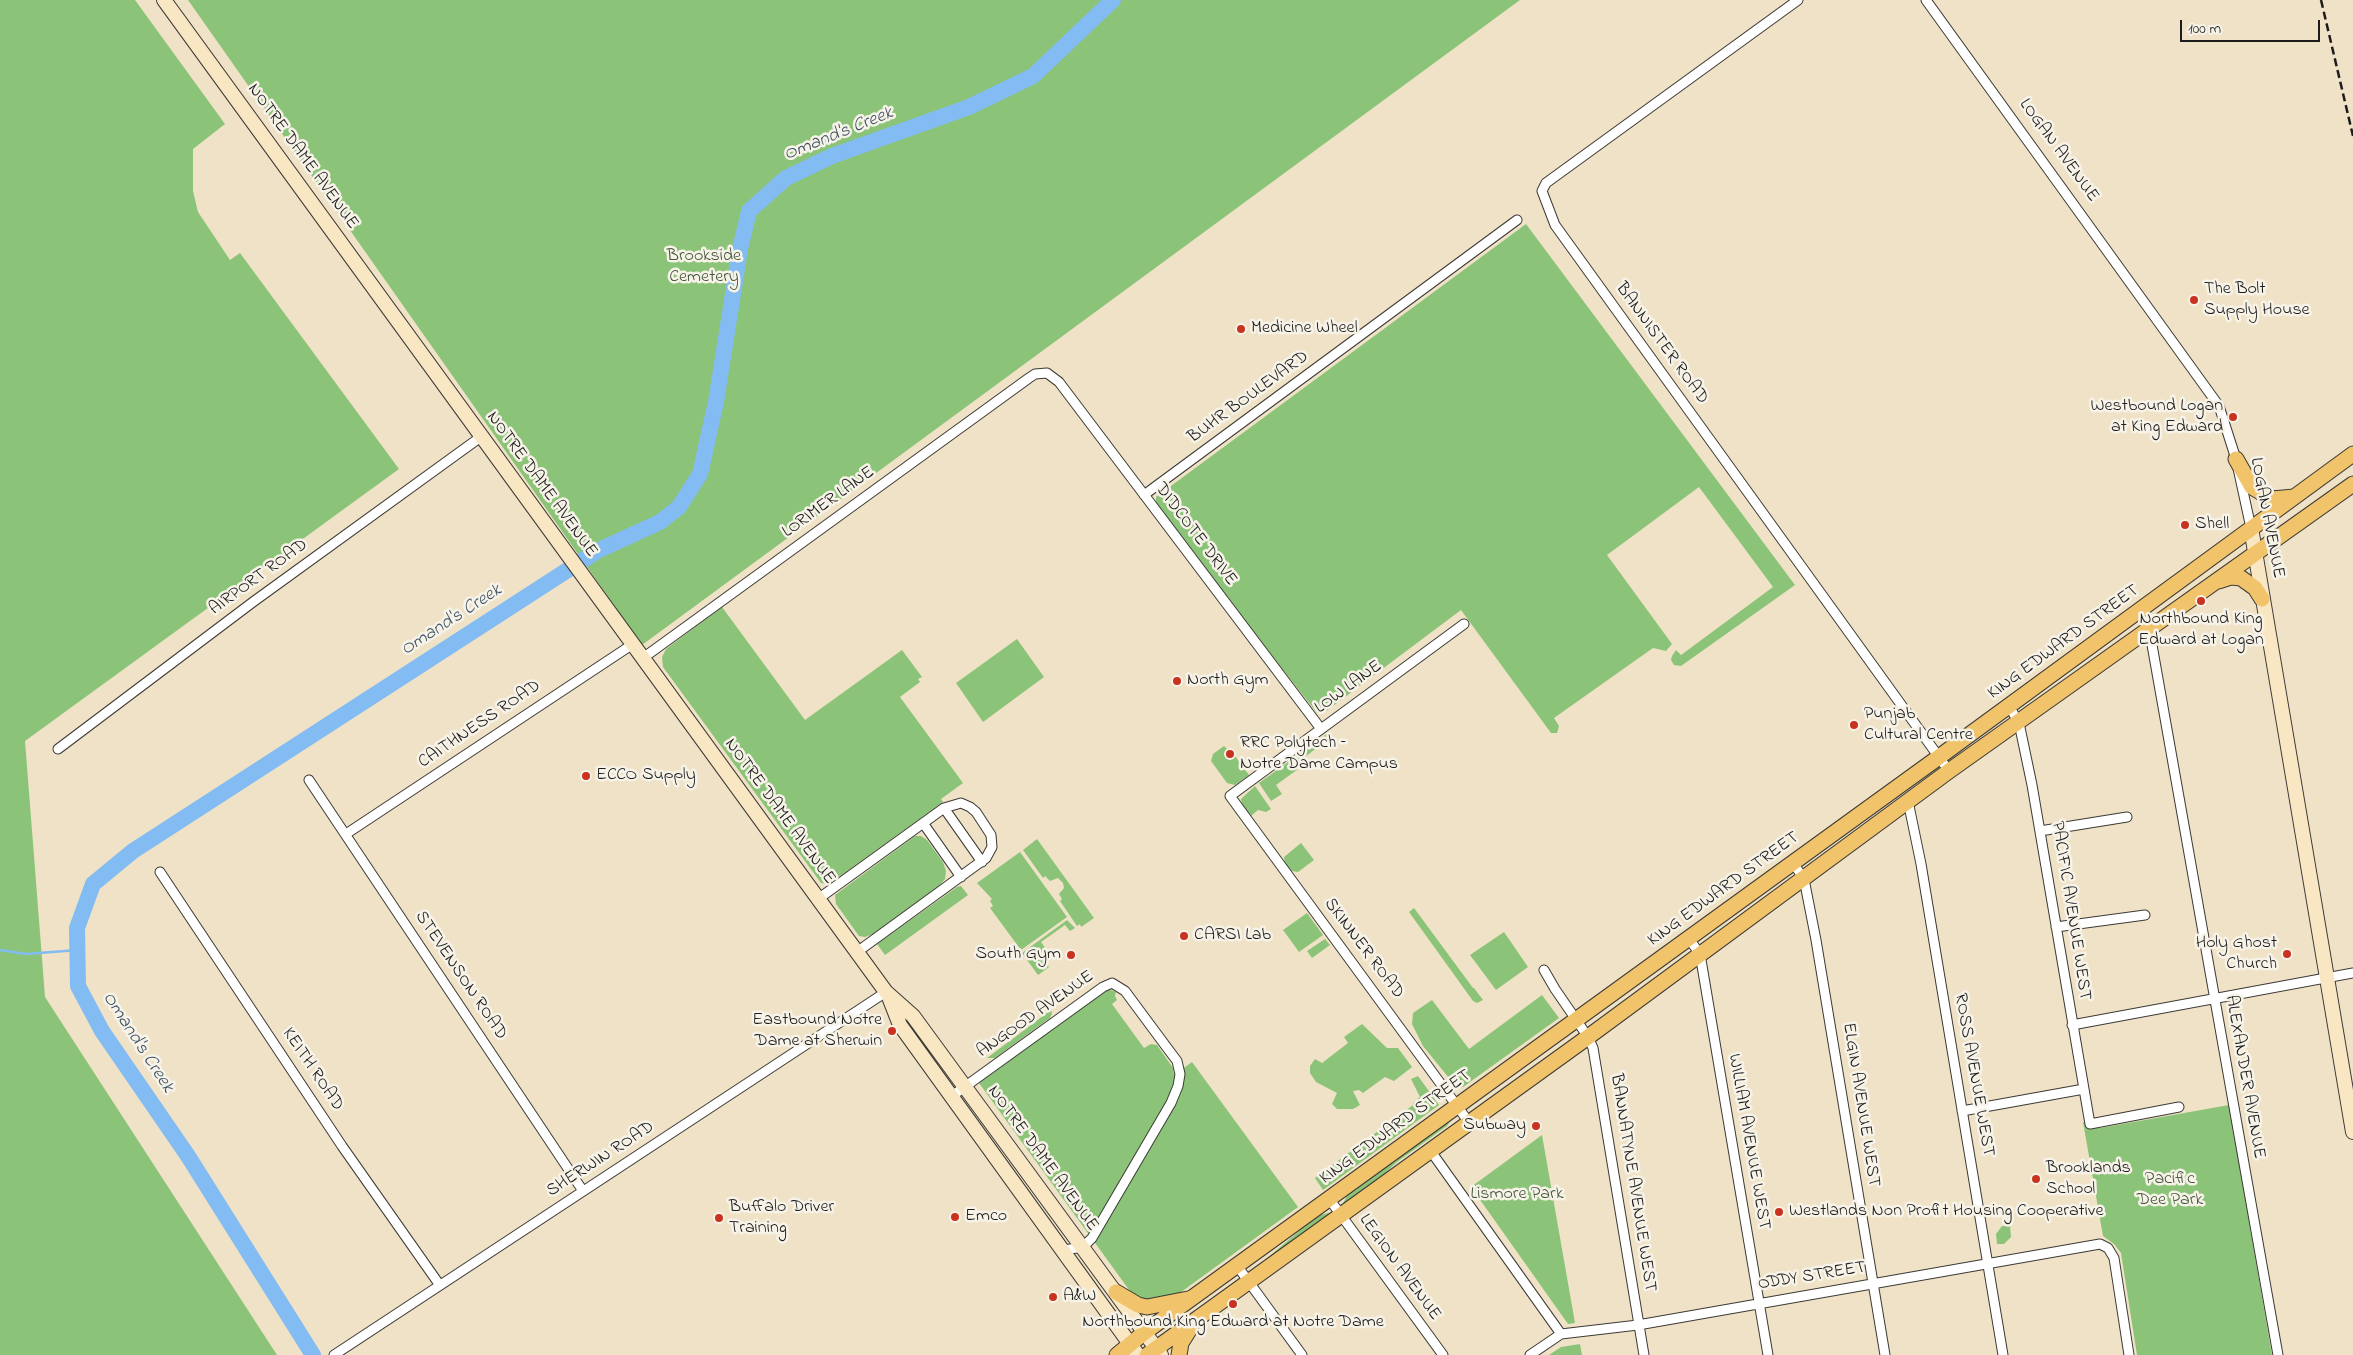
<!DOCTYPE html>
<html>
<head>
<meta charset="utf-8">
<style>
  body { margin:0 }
  #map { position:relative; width:2353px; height:1355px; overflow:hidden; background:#f0e2c6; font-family:"Indie Flower",sans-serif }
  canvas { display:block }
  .scale { position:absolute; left:2180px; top:20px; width:140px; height:22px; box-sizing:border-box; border:2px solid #1c1c1c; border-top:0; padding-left:6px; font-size:15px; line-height:18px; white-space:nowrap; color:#1c1c1c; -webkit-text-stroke:4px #f7f3e8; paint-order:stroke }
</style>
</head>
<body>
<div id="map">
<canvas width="2353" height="1355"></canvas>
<div class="scale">100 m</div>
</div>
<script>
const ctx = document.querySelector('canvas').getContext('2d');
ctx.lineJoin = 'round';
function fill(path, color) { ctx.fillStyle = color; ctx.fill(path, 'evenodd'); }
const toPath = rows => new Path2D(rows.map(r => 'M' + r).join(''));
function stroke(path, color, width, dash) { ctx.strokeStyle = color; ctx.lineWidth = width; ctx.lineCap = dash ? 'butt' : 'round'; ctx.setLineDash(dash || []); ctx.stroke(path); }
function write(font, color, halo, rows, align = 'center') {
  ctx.font = font + ' "Indie Flower",sans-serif'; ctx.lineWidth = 5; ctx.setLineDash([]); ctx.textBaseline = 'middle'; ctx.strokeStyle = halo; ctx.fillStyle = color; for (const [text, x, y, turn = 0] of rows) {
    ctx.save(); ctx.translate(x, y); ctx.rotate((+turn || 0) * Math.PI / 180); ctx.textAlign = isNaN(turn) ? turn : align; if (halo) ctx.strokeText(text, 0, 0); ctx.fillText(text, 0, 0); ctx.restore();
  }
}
const green = toPath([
  [0,0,135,0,225,124,193,149,193,191,198,212,230,260,240,253,399,469,25,741,45,997,277,1355,0,1355],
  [188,0,1520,0,642,645],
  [1526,224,1795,585,1681,666,1674,665,1671,660,1672,656,1676,650,1681,655,1773,587,1699,487,1607,555,1672,644,1666,651,1653,648,1554,718,1559,726,1557,733,1551,733,1461,610,1325,712,1317,713,1162,515,1156,504,1156,497],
  [722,607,805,720,902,650,922,677,918,679,920,682,900,697,963,783,941,799,943,802,832,882,828,884,821,883,663,667,662,657,666,649],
  [1017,639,1044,677,983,722,956,683],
  [1328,733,1331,737,1305,757,1308,762,1276,785,1282,794,1271,801,1259,783],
  [1224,746,1227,749,1229,748,1249,775,1235,785,1227,783,1211,761,1213,754],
  [1255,786,1271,809,1266,812,1258,810,1251,816,1242,804,1241,799],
  [915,836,921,836,927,840,943,862,946,871,945,879,939,886,873,934,865,937,859,936,836,904,835,895],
  [1037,839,1094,918,1081,927,1080,924,1077,926,1060,901,1062,899,1059,894,1064,888,1063,883,1058,878,1050,881,1045,876,1043,878,1023,850],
  [1301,843,1314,860,1298,872,1292,871,1285,864,1284,857],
  [1020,852,1067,917,1021,950,990,908,993,906,990,901,992,899,977,883],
  [961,886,968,895,885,955,877,944,957,887],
  [1414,908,1473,988,1474,988,1483,1000,1477,1003,1473,1001,1409,912],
  [1307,913,1323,935,1299,952,1283,930],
  [1067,920,1075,928,1070,931,1065,925,1041,942,1046,949,1039,954,1049,967,1038,975,1022,953],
  [1504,932,1528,967,1496,990,1470,955],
  [1325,939,1330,945,1312,958,1307,951],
  [1108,989,1116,992,1115,996,1117,1000,1112,1004,1144,1048,1151,1044,1157,1045,1173,1068,1174,1075,1192,1062,1298,1207,1155,1311,1143,1309,979,1083],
  [1542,995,1559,1018,1463,1087,1457,1088,1423,1046,1412,1024,1413,1013,1432,1000,1469,1049],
  [1051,1010,1052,1013,1050,1018,995,1058,987,1058],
  [1362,1024,1387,1048,1398,1048,1412,1067,1394,1081,1385,1077,1363,1093,1359,1090,1353,1091,1360,1105,1353,1109,1337,1109,1332,1104,1337,1093,1316,1082,1310,1073,1310,1066,1315,1059,1322,1063,1348,1043,1344,1037],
  [1418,1076,1439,1105,1323,1190,1315,1178,1413,1105,1413,1103,1420,1097,1411,1079],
  [2229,1105,2272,1355,2137,1355,2121,1253,2114,1244,2103,1236,2083,1122,2100,1128],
  [1451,1120,1447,1126,1397,1162,1368,1189,1341,1207,1348,1194],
  [1542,1135,1575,1323,1568,1324,1471,1187],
  [1328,1213,1331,1215,1253,1270,1317,1216],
  [2002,1226,2010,1226,2011,1237,2004,1244,1997,1244,1996,1234],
  [1580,1344,1582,1355,1549,1355,1561,1347]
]);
const stream = toPath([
  [0,950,26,954,78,950]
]);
const river = toPath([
  [313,1355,188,1156,102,1031,78,986,77,928,93,884,133,851,597,551,660,522,679,507,700,474,716,402,740,249,749,211,786,178,832,156,969,107,1033,76,1113,0]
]);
const street = toPath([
  [1798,0,1546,183,1542,191,1555,225,1949,771],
  [1926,0,2219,406,2236,459,2251,528],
  [1144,495,1517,220],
  [1464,624,1230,796,1468,1121],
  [2149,628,2278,1355],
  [643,658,1029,378,1035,374,1047,373,1059,382,1321,729],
  [2009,706,2019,723,2032,785,2090,1124,2179,1107],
  [58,749,253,602,482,436],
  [309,780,583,1191],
  [1908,801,1921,864,2003,1355],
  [944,808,982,862],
  [923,823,961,877],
  [2040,831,2127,817],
  [346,834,633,644],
  [1793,863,1804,879,1816,940,1885,1355],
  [160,872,342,1146,439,1284],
  [818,899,944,808,961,803,970,807,976,812,991,835,992,847,986,858,857,952],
  [2056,927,2145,915],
  [1689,939,1700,954,1768,1355],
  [1544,970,1555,989,1588,1037,1593,1048,1644,1355],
  [2072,1025,2353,973],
  [952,1096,1103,987,1112,983,1125,991,1165,1045,1177,1061,1180,1074,1178,1086,1171,1103,1092,1238,1083,1247,1064,1250],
  [1962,1111,2084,1089],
  [1430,1150,1561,1334],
  [1330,1200,1443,1355],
  [1238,1267,1302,1355],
  [334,1355,886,992],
  [1530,1355,1561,1334,1638,1325,2100,1244,2108,1248,2114,1258,2129,1355]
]);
const secondary = toPath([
  [164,0,886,992,913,1016,1161,1355],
  [2251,528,2353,1132],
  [889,997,900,1025,1138,1355]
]);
const primary = toPath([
  [2236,459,2252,487,2262,493,2273,499,2294,497],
  [2219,581,2231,577,2241,578,2255,588,2262,599],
  [1116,1292,1138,1305,1147,1307,1188,1299],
  [1117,1355,1145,1332,1939,757,2353,454],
  [1147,1355,1588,1037,1949,771,2353,484],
  [1179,1355,1181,1343,1191,1327]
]);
const rail = toPath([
  [2321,0,2353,136]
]);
const markers = [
  [2194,300,5,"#c8321e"],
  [1241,329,5,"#c8321e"],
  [2233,417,5,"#c8321e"],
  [2185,525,5,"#c8321e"],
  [2201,601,5,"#c8321e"],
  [1177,681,5,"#c8321e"],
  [1854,725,5,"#c8321e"],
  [1230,754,5,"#c8321e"],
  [586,776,5,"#c8321e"],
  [1184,936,5,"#c8321e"],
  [2287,954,5,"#c8321e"],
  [1071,955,5,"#c8321e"],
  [892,1031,5,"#c8321e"],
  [1536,1126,5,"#c8321e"],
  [2036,1179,5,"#c8321e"],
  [1779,1212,5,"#c8321e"],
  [955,1217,5,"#c8321e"],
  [719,1218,5,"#c8321e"],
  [1053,1297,5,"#c8321e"],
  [1233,1304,5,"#c8321e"]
];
const streetNames = [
  ["LOGAN AVENUE",2058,151,54],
  ["NOTRE DAME AVENUE",302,157,54],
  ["BANNISTER ROAD",1661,344,54],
  ["BUHR BOULEVARD",1249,398,-36],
  ["NOTRE DAME AVENUE",541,485,54],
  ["LORIMER LANE",829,503,-36],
  ["LOGAN AVENUE",2266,518,79],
  ["DIDCOTE DRIVE",1195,535,53],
  ["AIRPORT ROAD",259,578,-36],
  ["KING EDWARD STREET",2064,643,-36],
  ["LOW LANE",1349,688,-36],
  ["CAITHNESS ROAD",480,725,-34],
  ["NOTRE DAME AVENUE",779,812,54],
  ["KING EDWARD STREET",1724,890,-36],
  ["PACIFIC AVENUE WEST",2070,911,81],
  ["SKINNER ROAD",1363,949,53],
  ["STEVENSON ROAD",460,976,56],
  ["ANGOOD AVENUE",1036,1015,-35],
  ["KEITH ROAD",312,1070,56],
  ["ROSS AVENUE WEST",1973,1075,80],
  ["ALEXANDER AVENUE",2244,1077,80],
  ["ELGIN AVENUE WEST",1860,1105,81],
  ["KING EDWARD STREET",1396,1128,-36],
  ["WILLIAM AVENUE WEST",1748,1142,80],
  ["NOTRE DAME AVENUE",1042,1159,54],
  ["SHERWIN ROAD",601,1160,-33],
  ["BANNATYNE AVENUE WEST",1632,1183,81],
  ["LEGION AVENUE",1399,1268,54],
  ["ODDY STREET",1812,1277,-9]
];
const parkNames = [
  ["Brookside",704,257],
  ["Cemetery",704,278],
  ["Pacific",2170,1180],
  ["Dee Park",2170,1201],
  ["Lismore Park",1517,1195]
];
const poiNames = [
  ["The Bolt",2204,290],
  ["Supply House",2204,311],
  ["Medicine Wheel",1251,329],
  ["Westbound Logan",2223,407,"right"],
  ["at King Edward",2223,428,"right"],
  ["Shell",2195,525],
  ["Northbound King",2201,620,"center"],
  ["Edward at Logan",2201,641,"center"],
  ["North Gym",1187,681],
  ["Punjab",1864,715],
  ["Cultural Centre",1864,736],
  ["RRC Polytech –",1240,744],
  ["Notre Dame Campus",1240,765],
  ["ECCO Supply",596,776],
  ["CARSI Lab",1194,936],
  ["Holy Ghost",2277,944,"right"],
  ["Church",2277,965,"right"],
  ["South Gym",1061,955,"right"],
  ["Eastbound Notre",882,1021,"right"],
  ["Dame at Sherwin",882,1042,"right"],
  ["Subway",1526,1126,"right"],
  ["Brooklands",2046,1169],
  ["School",2046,1190],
  ["Buffalo Driver",729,1208],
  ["Training",729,1229],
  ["Westlands Non Profit Housing Cooperative",1789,1212],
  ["Emco",965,1217],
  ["A&W",1063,1297],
  ["Northbound King Edward at Notre Dame",1233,1323,"center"]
];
const waterNames = [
  ["Omand's Creek",839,135,-22],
  ["Omand's Creek",452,621,-33],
  ["Omand's Creek",137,1043,57]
];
fill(green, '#8bc478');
stroke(stream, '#83bbf3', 2.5);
stroke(river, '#83bbf3', 16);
stroke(street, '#3c3a36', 11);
stroke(secondary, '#3c3a36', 16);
stroke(primary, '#3c3a36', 17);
stroke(street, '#fff', 9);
stroke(secondary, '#f9e7c3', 14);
stroke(primary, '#f1c36a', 15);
stroke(rail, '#1c1c1c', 2.5, [8, 4]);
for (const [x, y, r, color] of markers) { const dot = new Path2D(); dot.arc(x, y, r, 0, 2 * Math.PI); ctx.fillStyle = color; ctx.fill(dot); stroke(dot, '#f7f3e8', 2); }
write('18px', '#1c1c1c', '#f7f3e8', streetNames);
write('18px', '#43573c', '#f7f3e8', parkNames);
write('18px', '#1c1c1c', '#f7f3e8', poiNames, 'left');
write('italic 19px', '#405467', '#f7f3e8', waterNames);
</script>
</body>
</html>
